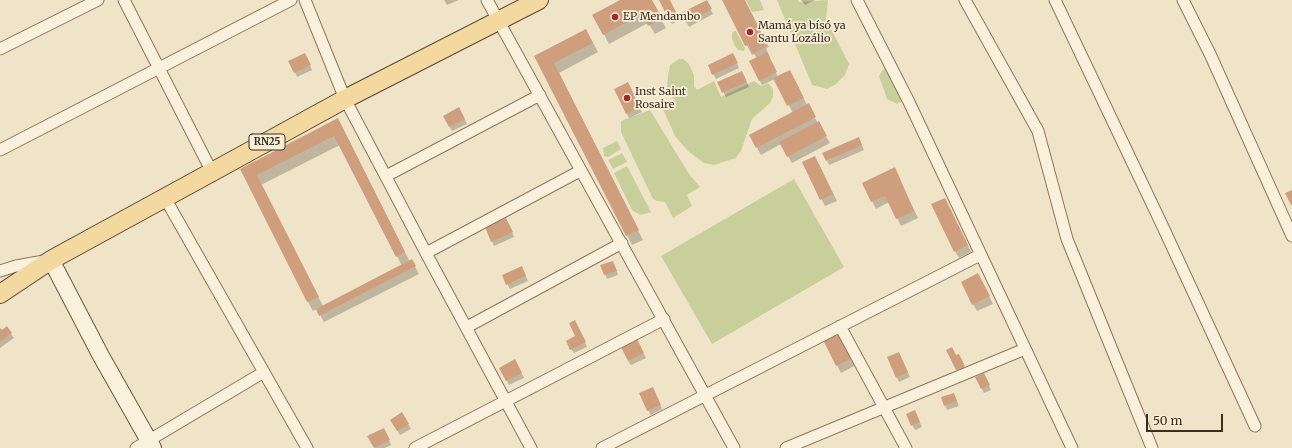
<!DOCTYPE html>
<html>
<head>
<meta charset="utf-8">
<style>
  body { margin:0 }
  #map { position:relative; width:1292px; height:448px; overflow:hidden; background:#f0e4c8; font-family:Merriweather,serif }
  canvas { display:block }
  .scale { position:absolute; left:1146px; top:414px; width:77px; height:18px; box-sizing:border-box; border:2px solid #3d2e20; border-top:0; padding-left:5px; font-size:12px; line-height:14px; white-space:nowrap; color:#3d2e20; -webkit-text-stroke:3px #f7eed8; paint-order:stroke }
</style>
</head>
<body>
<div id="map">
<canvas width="1292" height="448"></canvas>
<div class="scale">50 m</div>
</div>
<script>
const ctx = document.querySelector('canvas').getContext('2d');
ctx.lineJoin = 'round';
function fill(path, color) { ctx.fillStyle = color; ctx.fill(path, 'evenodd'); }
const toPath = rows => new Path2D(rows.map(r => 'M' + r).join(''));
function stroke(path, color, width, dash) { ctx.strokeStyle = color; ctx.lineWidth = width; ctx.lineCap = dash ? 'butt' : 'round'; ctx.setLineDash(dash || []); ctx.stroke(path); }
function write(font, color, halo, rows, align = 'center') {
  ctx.font = font + ' Merriweather,serif'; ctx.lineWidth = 3.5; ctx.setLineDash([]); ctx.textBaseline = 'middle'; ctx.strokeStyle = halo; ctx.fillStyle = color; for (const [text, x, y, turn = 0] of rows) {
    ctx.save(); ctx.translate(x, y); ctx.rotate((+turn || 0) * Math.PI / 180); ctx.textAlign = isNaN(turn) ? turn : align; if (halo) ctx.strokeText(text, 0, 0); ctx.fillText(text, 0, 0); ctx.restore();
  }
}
const green = toPath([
  [746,0,760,0,764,10,752,12],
  [777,0,798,0,799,2,828,0,826,19,849,64,845,75,836,84,827,89,812,85],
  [734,31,736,31,745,48,744,51,738,50,735,46,732,39,732,33],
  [679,59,683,59,689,64,694,75,694,86,697,90,714,81,721,97,754,81,761,86,768,83,773,89,773,96,770,103,752,119,741,151,736,158,714,165,704,163,688,151,675,136,663,109,676,102,667,89,668,76,670,65],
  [885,67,902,101,897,104,887,99,879,76],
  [650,110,689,174,700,187,687,195,692,206,673,218,665,202,657,201,653,199,621,132,621,121],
  [617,141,621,149,608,157,604,156,603,148],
  [622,153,627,162,613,169,608,160],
  [627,166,651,212,640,215,632,210,614,173],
  [794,179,844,267,712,344,661,256]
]);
const shadow = toPath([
  [444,0,459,0,447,5],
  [622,0,651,0,666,28,655,34,648,23,609,44,594,15],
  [660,0,669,0,680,20,672,24],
  [723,0,744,0,769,47,766,48,770,57,769,58,778,77,794,78,807,105,830,143,792,163,781,144,761,155,750,135,793,113,775,79,762,85,750,62,757,58,754,54,752,55],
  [801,0,815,0,805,5],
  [706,1,713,14,689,27,682,14],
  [591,39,598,52,559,73,643,240,632,245,536,56],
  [307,58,312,70,297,77,295,72],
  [735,59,739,68,716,79,709,66],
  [744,76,749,87,726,97,718,82],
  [630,88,642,112,629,118,615,90],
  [459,108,467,124,452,131,444,116],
  [343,129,410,262,412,261,419,274,324,322,317,309,313,311,308,302,241,169],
  [340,145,402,266,323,306,261,185],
  [861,143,864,150,829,165,827,161],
  [803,163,819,164,837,201,825,206],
  [898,176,918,218,901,226,889,202,876,209,863,183],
  [949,206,971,252,959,258,955,251],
  [509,224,514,237,494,246,492,241],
  [602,266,615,267,618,275,607,279],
  [524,272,528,281,510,289,503,276],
  [982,281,993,304,977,311,973,304],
  [577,326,587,347,574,353,571,349,576,337],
  [7,328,14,338,0,348,0,329,2,332],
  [841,332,858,364,841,373,824,340],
  [636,340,646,358,631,365,628,361],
  [948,350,961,359,966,371,959,374],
  [899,353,910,377,899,382,897,377],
  [515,360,524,378,509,385,500,368],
  [976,378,986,379,991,390,984,393],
  [655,392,662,409,651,415,648,410],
  [954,394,959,406,947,410,945,405],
  [402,414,411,429,400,435,391,420],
  [907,415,917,416,922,427,915,430],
  [386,433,391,445,385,448,375,448,369,437]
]);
const building = toPath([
  [620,0,652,0,662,18,648,26,642,14,603,35,592,15],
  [659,0,670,0,678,16,669,20],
  [707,0,712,9,686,23,681,13],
  [722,0,745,0,764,38,762,39,766,47,753,54,749,45,745,46],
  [586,29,593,43,554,63,639,230,626,236,534,56],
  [767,52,777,72,759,81,749,61],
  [305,53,311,65,294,73,288,61],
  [733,53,738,63,712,75,708,65],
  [790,70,804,98,787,106,773,78],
  [742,71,747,82,722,93,717,82],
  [628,82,640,107,626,114,614,89],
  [809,103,816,117,756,148,749,135],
  [459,107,465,119,449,127,443,116],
  [338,118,405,252,396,257,334,136,257,175,319,297,307,302,240,169],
  [819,121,827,136,787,157,779,142],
  [859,137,862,145,826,161,822,153],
  [815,156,833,194,820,200,802,162],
  [895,167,914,211,896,219,885,196,871,202,862,183],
  [1292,190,1292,205,1291,205,1285,193],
  [945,198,968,245,954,252,931,204],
  [506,218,513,232,491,242,485,227],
  [412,259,416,266,319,316,316,309],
  [613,261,617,271,604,275,600,265],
  [522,266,526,276,506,285,502,275],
  [978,273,990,296,972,305,961,282],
  [575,320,586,342,570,350,566,341,575,336,569,323],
  [7,326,12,333,0,342,0,328,2,330],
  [842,330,855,357,836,366,823,340],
  [637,339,644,353,628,361,621,347],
  [952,347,956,355,959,354,965,366,956,370,946,350],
  [899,352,908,372,896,378,887,357],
  [515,359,522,373,506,381,499,368],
  [984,373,990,385,981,389,975,377],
  [653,387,661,405,647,411,639,393],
  [954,393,957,401,944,406,941,397],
  [915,410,920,422,911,426,906,414],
  [402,412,409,424,397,431,390,420],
  [384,428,390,440,374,448,367,436]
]);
const street = toPath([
  [124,0,212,172],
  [305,0,345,99,426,253,531,448],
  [487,0,734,448],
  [857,0,909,102,1072,448],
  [965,0,1038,131,1067,239,1152,448],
  [1055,0,1163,227,1255,426],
  [1183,0,1210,54,1292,236],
  [0,49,98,0],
  [0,150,291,0],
  [386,176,540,95],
  [165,198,307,448],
  [426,253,580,171],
  [0,271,16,266,44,261],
  [840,326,906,448],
  [467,327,622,243],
  [136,448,264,372],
  [415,448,664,319],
  [602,448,980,255],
  [786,448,1025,349]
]);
const secondary = toPath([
  [51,260,101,356,153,448]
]);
const primary = toPath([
  [0,294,51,260,212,172,345,99,539,0]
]);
const markers = [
  [615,17,4,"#9e2a2b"],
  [750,32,4,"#9e2a2b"],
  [627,98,4,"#9e2a2b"]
];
const shields = [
  [267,142,36]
];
const shieldNames = [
  ["RN25",267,142]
];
const poiNames = [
  ["EP Mendambo",623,17],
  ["Mamá ya bísó ya",758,26],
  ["Santu Lozálio",758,39],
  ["Inst Saint",635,92],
  ["Rosaire",635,105]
];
fill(green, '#c9cf9b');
fill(shadow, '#0003');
fill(building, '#cf9f7d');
stroke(street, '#8d765c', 13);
stroke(secondary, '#6f573f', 18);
stroke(primary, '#5b4430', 20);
stroke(street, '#faf1dc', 11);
stroke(secondary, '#faf1dc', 16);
stroke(primary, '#f3d9a0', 18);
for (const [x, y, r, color] of markers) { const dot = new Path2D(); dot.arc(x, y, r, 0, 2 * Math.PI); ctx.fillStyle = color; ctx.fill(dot); stroke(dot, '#f7eed8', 1.5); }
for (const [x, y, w] of shields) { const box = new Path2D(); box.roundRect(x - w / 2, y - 8, w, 16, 3); ctx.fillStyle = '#f7eed8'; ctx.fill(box); stroke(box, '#3d2e20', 1); }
write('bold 10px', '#3d2e20', null, shieldNames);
write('11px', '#3d2e20', '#f7eed8', poiNames, 'left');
</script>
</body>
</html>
